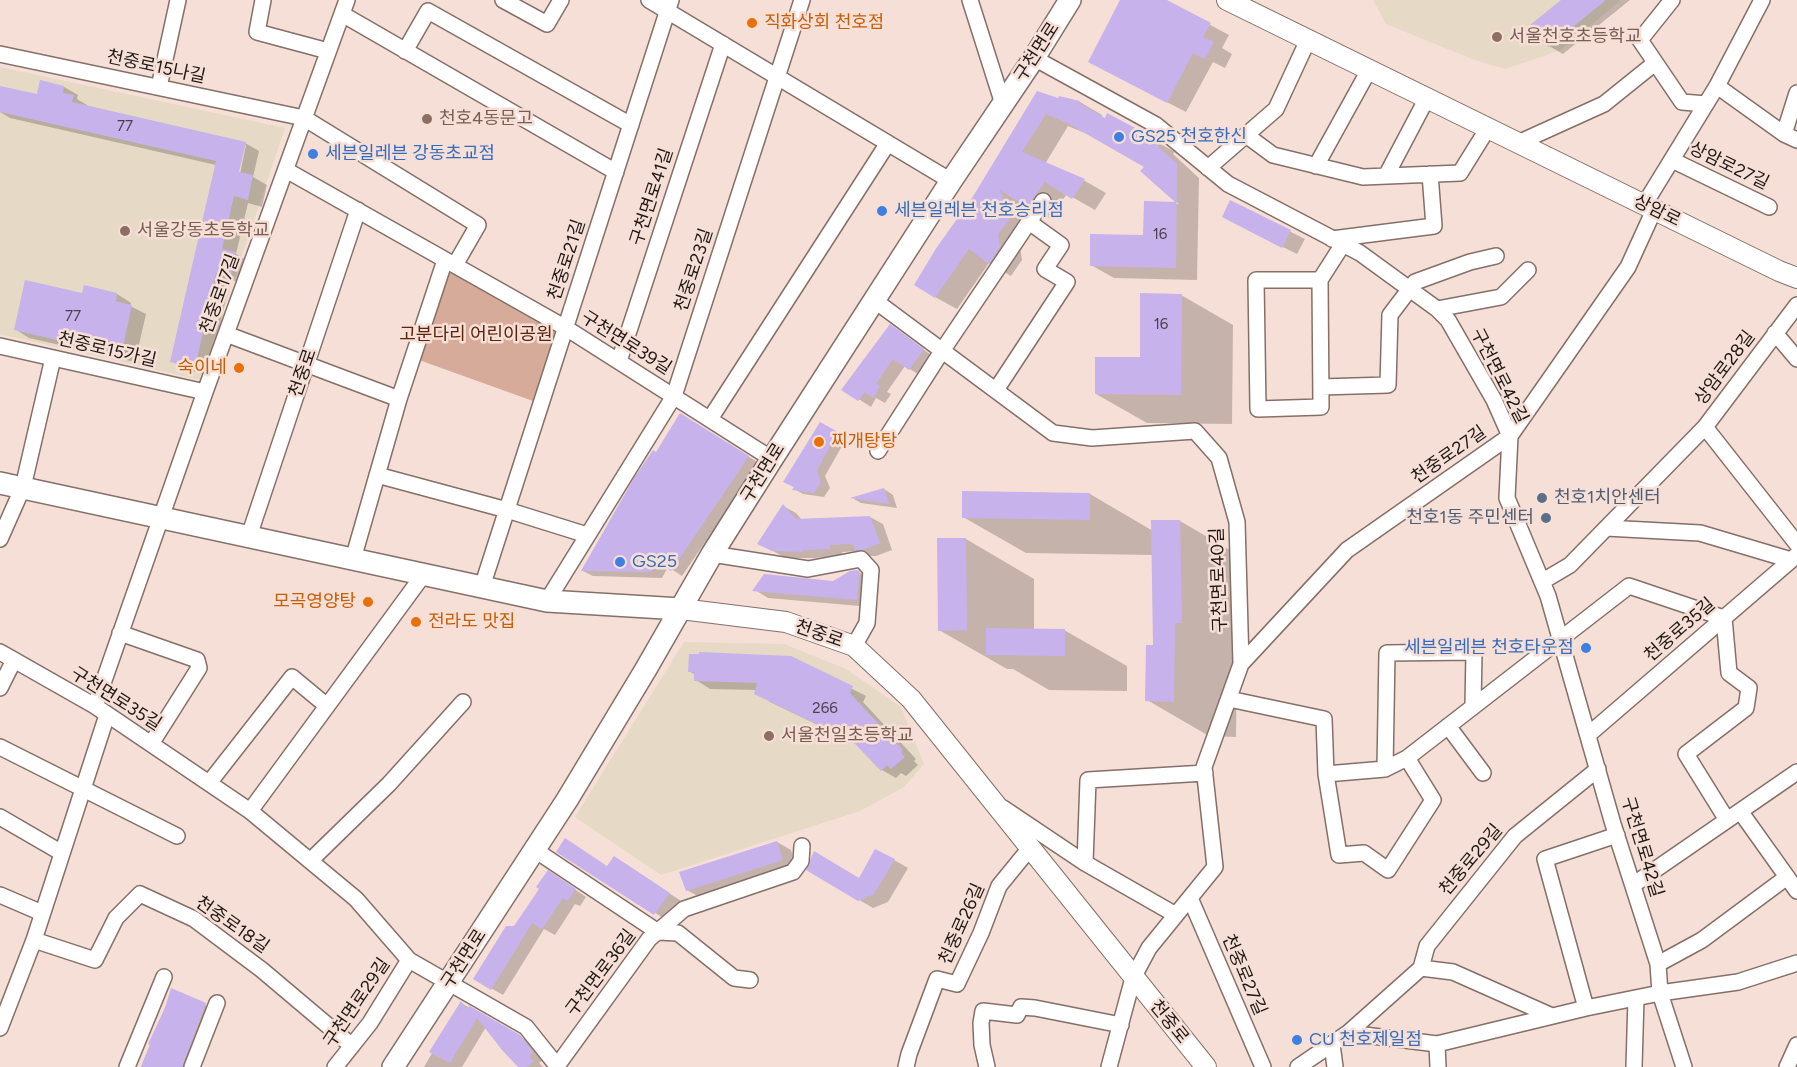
<!DOCTYPE html>
<html>
<head>
<meta charset="utf-8">
<style>
  body { margin:0 }
  canvas { display:block; background:#f6dfd6 }
</style>
</head>
<body>
<canvas width="1797" height="1067"></canvas>
<script>
const ctx = document.querySelector('canvas').getContext('2d');
ctx.lineJoin = 'round';
function fill(path, color) { ctx.fillStyle = color; ctx.fill(path, 'evenodd'); }
const toPath = rows => new Path2D(rows.map(r => 'M' + r).join(''));
function stroke(path, color, width, dash) { ctx.strokeStyle = color; ctx.lineWidth = width; ctx.lineCap = dash ? 'butt' : 'round'; ctx.setLineDash(dash || []); ctx.stroke(path); }
function write(font, color, halo, rows, align = 'center') {
  ctx.font = font + ' Figtree,"Noto Sans KR",sans-serif'; ctx.lineWidth = 5; ctx.setLineDash([]); ctx.textBaseline = 'middle'; ctx.strokeStyle = halo; ctx.fillStyle = color; for (const [text, x, y, turn = 0] of rows) {
    ctx.save(); ctx.translate(x, y); ctx.rotate((+turn || 0) * Math.PI / 180); ctx.textAlign = isNaN(turn) ? turn : align; if (halo) ctx.strokeText(text, 0, 0); ctx.fillText(text, 0, 0); ctx.restore();
  }
}
const education = toPath([
  [1373,0,1621,0,1561,50,1505,69,1475,60,1386,24],
  [0,67,285,128,200,380,0,334],
  [684,642,784,644,846,669,901,707,924,764,904,787,860,811,661,875,575,817]
]);
const green = toPath([
  [449,271,558,331,533,401,419,360]
]);
const shadow = toPath([
  [1122,0,1164,0,1229,35,1222,48,1232,54,1225,68,1213,62,1186,112,1109,72],
  [1563,0,1630,0,1563,54,1549,46],
  [64,87,78,95,77,99,87,105,86,107,245,143,259,151,253,177,267,185,262,207,248,203,236,254,250,262,245,283,230,280,209,375,186,370,172,361,216,165,10,118,0,112,0,94,38,96],
  [243,145,246,145,239,179,236,179],
  [1038,93,1059,100,1060,98,1080,102,1102,115,1101,117,1106,120,1108,115,1175,152,1173,154,1199,178,1197,280,1114,278,1091,265,1145,237,1145,203,1179,204,1142,171,1146,167,1092,136,1068,126,1045,164,1085,181,1106,193,1095,210,1067,194,1049,218,1021,201,1031,232,1020,247,1022,260,1011,276,989,263,957,309,935,297,973,199],
  [1231,202,1305,239,1297,254,1238,225],
  [117,294,131,303,130,306,146,314,135,362,29,338,15,329],
  [1181,295,1233,325,1232,424,1147,423,1096,394,1141,359],
  [890,326,934,357,921,376,905,366,887,392,891,394,885,403,876,398,871,407,843,389],
  [691,421,759,463,682,576,668,567,662,578,593,576,583,571],
  [820,424,846,439,825,476,830,488,824,497,803,494,794,489],
  [884,489,893,495,897,508,861,503,854,499],
  [1090,494,1153,531,1180,521,1242,557,1237,659,1236,737,1209,736,1147,700,1155,647,1153,555,1026,553,963,517],
  [783,506,796,513,802,520,870,517,883,524,892,550,876,556,869,556,859,551,842,552,842,555,815,558,786,558,771,550],
  [966,539,1034,579,1034,630,1064,630,1127,666,1127,691,1049,690,1013,669,1007,669,939,630],
  [857,571,872,580,871,607,768,598,755,590,833,583],
  [791,657,866,696,863,702,916,759,914,761,918,765,906,776,901,773,896,778,882,770,849,735,847,739,770,702,757,690,710,689,696,680,696,675,689,671],
  [777,842,791,850,796,868,701,898,687,890],
  [894,860,908,868,888,902,873,908,808,870,860,879],
  [627,865,681,901,668,921,602,879,608,867],
  [560,879,586,897,580,906,575,904,555,935,544,929,503,995,475,979,515,927],
  [172,990,214,1009,192,1067,141,1067],
  [461,1003,531,1043,544,1059,539,1063,543,1067,520,1067,486,1027,462,1067,424,1067]
]);
const building = toPath([
  [1120,0,1167,0,1211,23,1203,37,1214,42,1205,59,1193,53,1167,103,1088,62],
  [1561,0,1606,0,1548,47,1530,25],
  [40,80,64,86,63,93,74,95,72,102,246,142,239,172,253,175,248,200,234,196,222,249,236,252,231,276,216,273,195,368,170,362,216,161,0,112,0,86,37,94],
  [1037,91,1058,98,1059,96,1080,101,1079,103,1105,118,1107,113,1154,138,1152,141,1177,164,1176,268,1090,266,1090,234,1143,235,1144,201,1175,202,1140,171,1144,167,1069,124,1046,114,1022,152,1085,179,1072,199,1045,182,1027,207,1000,190,1010,219,998,234,1000,247,989,264,969,249,935,298,914,285,937,247,972,198],
  [1230,200,1291,230,1282,248,1222,217],
  [25,280,82,293,84,285,117,293,116,301,132,305,121,355,14,330],
  [1140,293,1182,294,1181,395,1095,394,1095,357,1140,357],
  [890,324,924,349,909,370,893,359,876,384,880,386,873,398,865,392,858,401,841,390],
  [680,413,749,456,671,571,657,562,651,572,581,571,634,478,653,450,656,452],
  [820,422,838,432,817,470,821,482,814,493,792,490,794,487,783,482],
  [884,488,889,504,850,498],
  [962,491,1090,493,1090,520,962,518],
  [783,504,796,519,870,516,880,543,863,550,855,550,853,544,830,545,830,549,803,550,803,552,772,551,757,544],
  [1151,520,1180,520,1182,623,1175,623,1174,702,1145,701,1146,645,1153,645],
  [937,538,966,538,967,630,938,631],
  [857,570,860,572,857,600,752,591,764,574,833,581,850,571],
  [986,628,1065,629,1065,656,986,655],
  [699,652,791,656,853,686,850,693,903,750,901,752,905,757,891,769,887,765,881,771,836,724,833,732,754,694,757,683,694,681,694,672,688,672,689,654,699,654],
  [565,838,607,866,614,856,670,893,654,915,556,852],
  [777,841,783,860,686,891,679,872],
  [875,849,895,859,874,894,858,901,806,870,814,851,859,878],
  [548,870,576,889,568,901,563,898,542,929,532,923,491,990,473,979,506,926,514,926,539,889,536,887],
  [171,988,206,1003,182,1067,141,1067,150,1045,148,1044,165,1008],
  [461,1001,466,1009,469,1007,468,1005,520,1035,533,1052,529,1056,534,1061,527,1067,518,1067,502,1050,477,1018,450,1063,429,1052]
]);
const minor = toPath([
  [263,0,257,32,328,51],
  [503,0,547,24,561,0],
  [649,0,951,181],
  [970,0,1003,104],
  [1672,0,1640,40,1682,102,1706,104],
  [342,14,616,172],
  [405,51,428,11,631,125],
  [0,54,304,118,478,225,455,265],
  [1034,58,1156,125,1228,184,1360,253,1437,309,1448,320,1494,400,1510,436,1507,498,1548,596,1613,824,1658,964,1660,993,1684,1067],
  [1717,86,1784,134,1797,140],
  [159,87,178,0],
  [1784,134,1797,93],
  [1246,135,1273,155,1363,177,1460,173,1488,128],
  [1518,143,1604,104,1655,63],
  [1672,160,1769,207],
  [1316,166,1369,70],
  [1208,168,1276,109,1308,40],
  [286,170,566,328,772,459],
  [1386,176,1427,98],
  [1644,205,1717,86,1762,0],
  [1332,239,1434,226,1430,174],
  [1320,280,1256,280,1258,409,1321,407,1320,280,1343,244],
  [874,300,1053,433,1092,438,1195,431,1219,458,1237,522,1241,664],
  [1437,309,1501,297,1528,270],
  [1775,333,1797,359],
  [226,334,399,399],
  [0,346,205,392],
  [619,361,723,44],
  [1321,387,1388,385,1390,315,1415,282,1470,262,1496,256],
  [996,390,1067,282,1045,269,1061,245,1029,222],
  [710,419,888,143],
  [1705,427,1797,544],
  [878,451,942,351,1043,201],
  [377,475,507,510,587,535],
  [1606,528,1700,533,1791,560],
  [249,536,358,210],
  [0,539,23,487,53,358],
  [712,554,808,569,861,559,871,570,867,623,854,646],
  [353,559,399,399,445,260],
  [1543,581,1570,565,1705,427,1797,305],
  [482,587,671,0],
  [547,601,674,396,802,0],
  [120,633,197,660,199,668,151,744],
  [0,652,95,706,250,811,356,899,409,960,526,1027,558,1067],
  [0,688,14,660],
  [1229,699,1324,719,1326,774,1339,855,1364,853,1388,870,1433,800,1407,758],
  [95,706,205,392,347,0],
  [1448,726,1483,773],
  [1588,735,1797,555],
  [0,747,177,836],
  [1385,769,1387,653,1474,652,1473,706],
  [1326,774,1385,769,1407,758,1629,586,1724,618,1729,673,1749,688,1746,708,1686,754,1727,820],
  [209,783,292,677,327,706],
  [1003,808,1085,863,1176,915],
  [250,811,424,574],
  [1740,811,1797,891],
  [0,817,62,853],
  [535,850,658,932,678,933,734,978,750,980],
  [310,861,389,784,463,702],
  [1085,863,1088,780,1205,773],
  [1633,885,1797,772],
  [0,895,42,913],
  [1190,898,1263,1067],
  [34,940,95,960,116,918,140,894,194,919,262,970,352,1046],
  [1658,964,1702,940,1787,877],
  [1421,968,1427,946,1515,836,1598,769],
  [1586,1008,1545,859,1617,835],
  [0,1028,34,940,107,715],
  [1348,1033,1421,968,1453,972,1552,1016],
  [1332,1044,1335,1067],
  [1437,1044,1438,1067],
  [557,1066,649,939,684,909,793,872,801,861,802,846],
  [127,1067,164,977],
  [192,1067,217,1003],
  [335,1067,370,1023,409,960],
  [906,1067,909,1054,937,979,957,984,981,933,999,886,1030,848],
  [987,1067,982,1045,981,1023,983,1011,1017,1015,1021,1007,1035,1008,1121,1025],
  [1109,1067,1133,978,1149,948,1215,867,1204,767,1241,664,1347,550,1510,436,1628,267,1654,210],
  [1298,1067,1348,1033,1437,1044,1586,1008,1660,993,1738,982,1797,963],
  [1634,1067,1636,998],
  [1787,1067,1797,1045]
]);
const tertiary = toPath([
  [1227,0,1779,271,1797,278],
  [681,609,786,622,854,646,911,699,1206,1067]
]);
const secondary = toPath([
  [0,483,547,601,681,609],
  [393,1067,567,800,646,669,712,554,772,459,951,181,1034,58,1070,0]
]);
const markers = [
  [752,23,6,"#e8710a"],
  [1497,37,6,"#8d6e63"],
  [427,119,6,"#8d6e63"],
  [1119,137,6,"#3f7fe0"],
  [313,154,6,"#3f7fe0"],
  [882,211,6,"#3f7fe0"],
  [125,231,6,"#8d6e63"],
  [239,368,6,"#e8710a"],
  [819,442,6,"#e8710a"],
  [1542,498,6,"#5c6f8a"],
  [1546,518,6,"#5c6f8a"],
  [620,562,6,"#3f7fe0"],
  [368,602,6,"#e8710a"],
  [416,622,6,"#e8710a"],
  [1586,648,6,"#3f7fe0"],
  [769,736,6,"#8d6e63"],
  [1297,1040,6,"#3f7fe0"]
];
const numberNames = [
  ["77",125,127],
  ["16",1160,235],
  ["77",73,317],
  ["16",1161,325],
  ["266",825,709]
];
const foodNames = [
  ["직화상회 천호점",764,23],
  ["숙이네",227,368,"right"],
  ["찌개탕탕",831,442],
  ["모곡영양탕",356,602,"right"],
  ["전라도 맛집",428,622]
];
const educationNames = [
  ["서울천호초등학교",1509,37],
  ["천호4동문고",439,119],
  ["서울강동초등학교",137,231],
  ["서울천일초등학교",781,736]
];
const streetNames = [
  ["구천면로",1037,52,-57],
  ["천중로15나길",156,67,12],
  ["상암로27길",1729,166,26],
  ["구천면로41길",652,197,-72],
  ["상암로",1657,211,26],
  ["천중로21길",567,260,-72],
  ["천중로23길",694,270,-72],
  ["천중로17길",220,294,-70],
  ["구천면로39길",626,343,32],
  ["천중로15가길",107,350,13],
  ["상암로28길",1725,368,-53],
  ["천중로",303,373,-71],
  ["구천면로42길",1499,376,63],
  ["천중로27길",1449,455,-35],
  ["구천면로",763,473,-58],
  ["구천면로40길",1219,580,-92],
  ["천중로35길",1680,630,-41],
  ["천중로",819,634,19],
  ["구천면로35길",116,699,32],
  ["구천면로42길",1642,847,73],
  ["천중로29길",1471,860,-50],
  ["천중로26길",962,924,-66],
  ["천중로18길",232,925,35],
  ["구천면로",464,959,-57],
  ["구천면로36길",601,973,-53],
  ["천중로27길",1244,975,67],
  ["구천면로29길",357,1003,-56],
  ["천중로",1169,1022,51]
];
const shopNames = [
  ["GS25 천호한신",1131,137],
  ["세븐일레븐 강동초교점",325,154],
  ["세븐일레븐 천호승리점",894,211],
  ["GS25",632,562],
  ["세븐일레븐 천호타운점",1574,648,"right"],
  ["CU 천호제일점",1309,1040]
];
const parkNames = [
  ["고분다리 어린이공원",476,335]
];
const serviceNames = [
  ["천호1치안센터",1554,498],
  ["천호1동 주민센터",1534,518,"right"]
];
fill(education, '#e6d9c5');
fill(green, '#d6ab9a');
fill(shadow, '#0003');
fill(building, '#c7b2eb');
stroke(minor, '#847068', 18);
stroke(tertiary, '#847068', 22);
stroke(secondary, '#847068', 24);
stroke(minor, '#fff', 15);
stroke(tertiary, '#fff', 20);
stroke(secondary, '#fff', 21);
for (const [x, y, r, color] of markers) { const dot = new Path2D(); dot.arc(x, y, r, 0, 2 * Math.PI); ctx.fillStyle = color; ctx.fill(dot); stroke(dot, '#f6dfd6', 2); }
write('15px', '#4a3f4b', null, numberNames);
write('18px', '#c56008', '#f6dfd6', foodNames, 'left');
write('18px', '#785e54', '#f6dfd6', educationNames, 'left');
write('18px', '#201916', '#f6dfd6', streetNames);
write('18px', '#366cbe', '#f6dfd6', shopNames, 'left');
write('18px', '#5c250b', '#f6dfd6', parkNames);
write('18px', '#4e5e75', '#f6dfd6', serviceNames, 'left');
</script>
</body>
</html>
